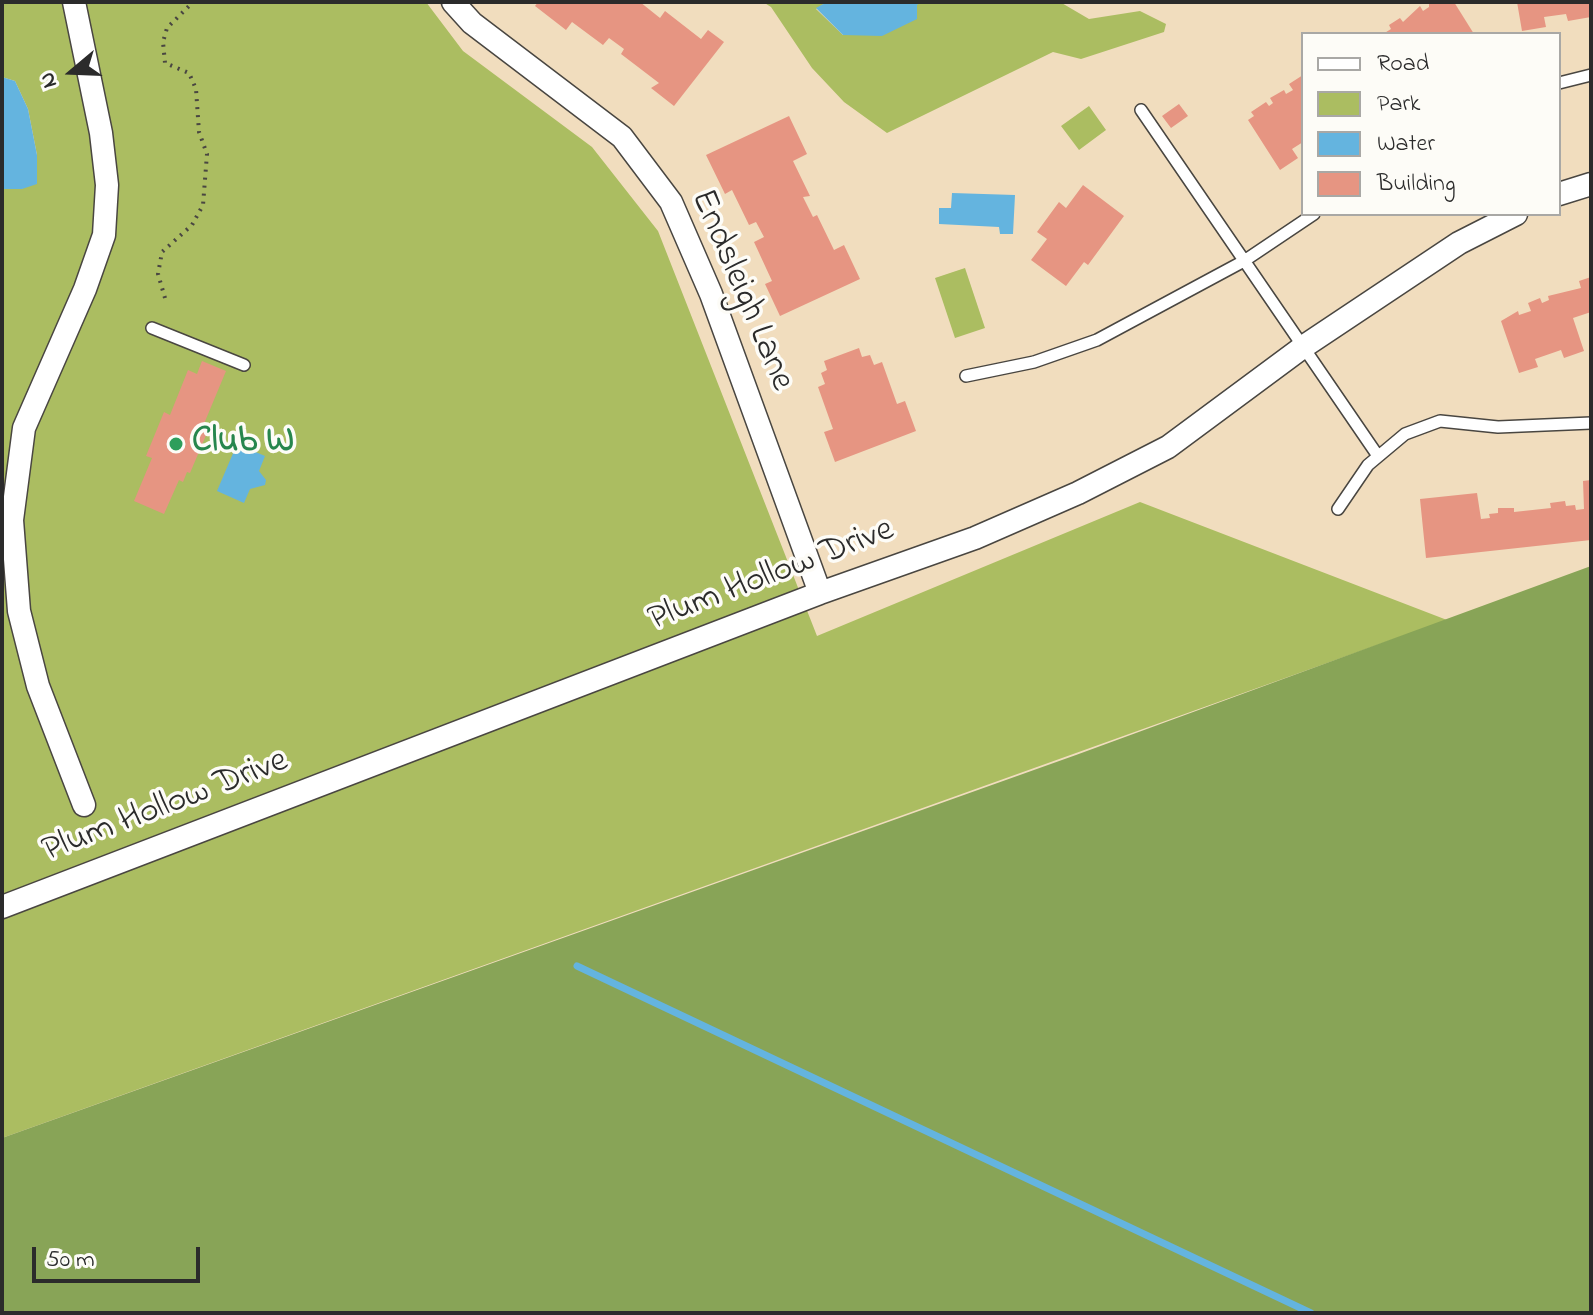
<!DOCTYPE html>
<html>
<head>
<meta charset="utf-8">
<style>
  body { margin:0 }
  #map { position:relative; width:1593px; height:1315px; overflow:hidden; background:#f1ddbe; font-family:"Indie Flower",sans-serif }
  canvas { display:block }
  .frame { position:absolute; inset:0; border:4px solid #2b2b2b; pointer-events:none }
  .legend { position:absolute; left:1301px; top:32px; width:260px; height:184px; box-sizing:border-box; background:#fdfcf7; border:2px solid #a9a8a5; margin:0; padding:10px 14px; list-style:none; font-size:24px; color:#2b2b2b }
  .legend li { display:flex; align-items:center; gap:16px; height:40px }
  .legend b { width:40px; border:2px solid #a9a8a5 }
  .north { position:absolute; left:32px; top:32px; width:80px; height:80px; -webkit-text-stroke:6px #fdfcf7; paint-order:stroke; rotate:251deg; font-size:22px; font-weight:700; line-height:32px; text-align:center; color:#2b2b2b }
  .north::after { content:''; display:block; margin:auto; width:28px; height:36px; background:#2b2b2b; clip-path:polygon(50% 0,100% 100%,50% 72%,0 100%) }
  .scale { position:absolute; left:32px; top:1247px; width:168px; height:36px; box-sizing:border-box; border:4px solid #2b2b2b; border-top:0; padding-left:10px; font-size:24px; line-height:28px; white-space:nowrap; color:#2b2b2b; -webkit-text-stroke:6px #fdfcf7; paint-order:stroke }
</style>
</head>
<body>
<div id="map">
<canvas width="1593" height="1315"></canvas>
<div class="frame"></div>
<ul class="legend">
<li><b style="height:10px;background:#fff"></b>Road</li>
<li><b style="height:22px;background:#abbd61"></b>Park</li>
<li><b style="height:22px;background:#64b4df"></b>Water</li>
<li><b style="height:22px;background:#e69582"></b>Building</li>
</ul>
<div class="north">N</div>
<div class="scale">50 m</div>
</div>
<script>
const ctx = document.querySelector('canvas').getContext('2d');
ctx.lineJoin = 'round';
function fill(path, color) { ctx.fillStyle = color; ctx.fill(path, 'evenodd'); }
const toPath = rows => new Path2D(rows.map(r => 'M' + r).join(''));
function stroke(path, color, width, dash) { ctx.strokeStyle = color; ctx.lineWidth = width; ctx.lineCap = dash ? 'butt' : 'round'; ctx.setLineDash(dash || []); ctx.stroke(path); }
function write(font, color, halo, rows, align = 'center') {
  ctx.font = font + ' "Indie Flower",sans-serif'; ctx.lineWidth = 7; ctx.setLineDash([]); ctx.textBaseline = 'middle'; ctx.strokeStyle = halo; ctx.fillStyle = color; for (const [text, x, y, turn = 0] of rows) {
    ctx.save(); ctx.translate(x, y); ctx.rotate((+turn || 0) * Math.PI / 180); ctx.textAlign = isNaN(turn) ? turn : align; if (halo) ctx.strokeText(text, 0, 0); ctx.fillText(text, 0, 0); ctx.restore();
  }
}
const green = toPath([
  [2,2,426,2,463,51,592,147,658,231,817,636,1140,502,1447,620,2,1138,2,189,22,189,37,155,28,109,15,81,2,77],
  [763,2,827,2,816,9,843,35,861,35,921,2,1060,2,1089,19,1140,11,1166,24,1164,32,1081,59,1053,52,887,133,844,102,812,68,771,7],
  [1089,106,1106,130,1079,150,1061,126],
  [965,268,985,328,955,338,935,278]
]);
const forest = toPath([
  [1591,566,1591,1313,2,1313,2,1138,1076,755]
]);
const water = toPath([
  [827,2,921,2,917,5,917,19,882,36,843,35,816,8],
  [2,77,15,81,28,109,37,155,37,184,22,189,2,189],
  [952,193,1015,195,1013,234,1000,234,999,227,939,224,939,208,951,208],
  [237,444,265,456,259,471,266,480,265,485,250,489,244,503,217,491]
]);
const stream = toPath([
  [577,966,1311,1313]
]);
const building = toPath([
  [538,2,640,2,660,18,665,11,701,39,708,30,724,42,674,106,651,88,659,83,621,54,624,49,609,38,603,45,572,22,566,30,535,6],
  [1429,2,1454,2,1474,34,1383,34,1391,29,1389,25,1400,18,1403,22,1420,6,1423,11,1429,7],
  [1517,2,1589,2,1591,17,1568,21,1566,14,1544,17,1546,27,1522,31],
  [1303,75,1303,142,1292,149,1298,158,1280,170,1248,120,1254,116,1251,112,1266,102,1269,106,1273,103,1270,98,1284,90,1286,94,1293,90,1289,84],
  [1179,104,1188,116,1171,128,1162,116],
  [789,116,807,154,793,161,810,196,803,197,813,217,817,215,834,250,844,245,860,279,780,316,765,284,772,281,754,242,764,237,756,222,749,225,732,190,725,194,706,155],
  [1083,185,1124,216,1088,265,1084,262,1066,286,1031,260,1047,239,1037,232,1059,202,1066,208],
  [1591,277,1591,312,1573,318,1584,351,1564,358,1561,350,1535,359,1538,367,1519,373,1501,321,1518,311,1519,315,1531,311,1528,303,1540,298,1542,303,1549,300,1548,296,1581,288,1579,281],
  [859,348,862,357,870,355,874,365,882,362,897,404,905,401,916,431,835,462,824,432,833,429,818,387,825,384,821,373,827,370,824,361],
  [202,361,226,371,201,431,207,433,190,473,187,472,183,482,179,480,164,514,134,501,152,458,146,456,164,412,170,415,188,370,197,374],
  [1591,480,1591,540,1426,558,1420,499,1477,493,1481,519,1490,518,1489,514,1498,513,1498,508,1514,508,1514,512,1551,508,1550,503,1565,501,1566,506,1575,505,1576,510,1584,509,1583,481]
]);
const path = toPath([
  [165,298,158,274,162,252,192,225,203,205,207,154,199,132,196,89,189,73,165,63,163,42,167,28,193,2]
]);
const service = toPath([
  [1559,83,1591,75],
  [1141,110,1378,456],
  [152,328,244,365],
  [966,376,1034,362,1097,340,1244,261,1314,214],
  [1338,509,1368,465,1405,434,1440,421,1498,427,1591,423]
]);
const minor = toPath([
  [74,2,101,133,107,185,104,235,85,289,24,428,12,520,19,611,38,686,84,805],
  [453,2,472,23,622,137,671,202,711,294,820,593],
  [1559,194,1591,184],
  [2,907,820,593,975,538,1078,493,1168,447,1303,347,1459,243,1516,214]
]);
const markers = [
  [176,444,8,"#2e9e5b"]
];
const streetNames = [
  ["Endsleigh Lane",740,291,67],
  ["Plum Hollow Drive",772,577,-21],
  ["Plum Hollow Drive",166,808,-21]
];
const leisureNames = [
  ["Club W",192,444]
];
fill(green, '#abbd61');
fill(forest, '#88a457');
fill(water, '#64b4df');
stroke(stream, '#64b4df', 7);
fill(building, '#e69582');
stroke(service, '#494641', 14);
stroke(minor, '#494641', 25);
stroke(path, '#494641', 4, [2, 6]);
stroke(service, '#fff', 11);
stroke(minor, '#fff', 22);
for (const [x, y, r, color] of markers) { const dot = new Path2D(); dot.arc(x, y, r, 0, 2 * Math.PI); ctx.fillStyle = color; ctx.fill(dot); stroke(dot, '#fdfcf7', 3); }
write('36px', '#2b2b2b', '#fdfcf7', streetNames);
write('bold 36px', '#27864d', '#fdfcf7', leisureNames, 'left');
</script>
</body>
</html>
